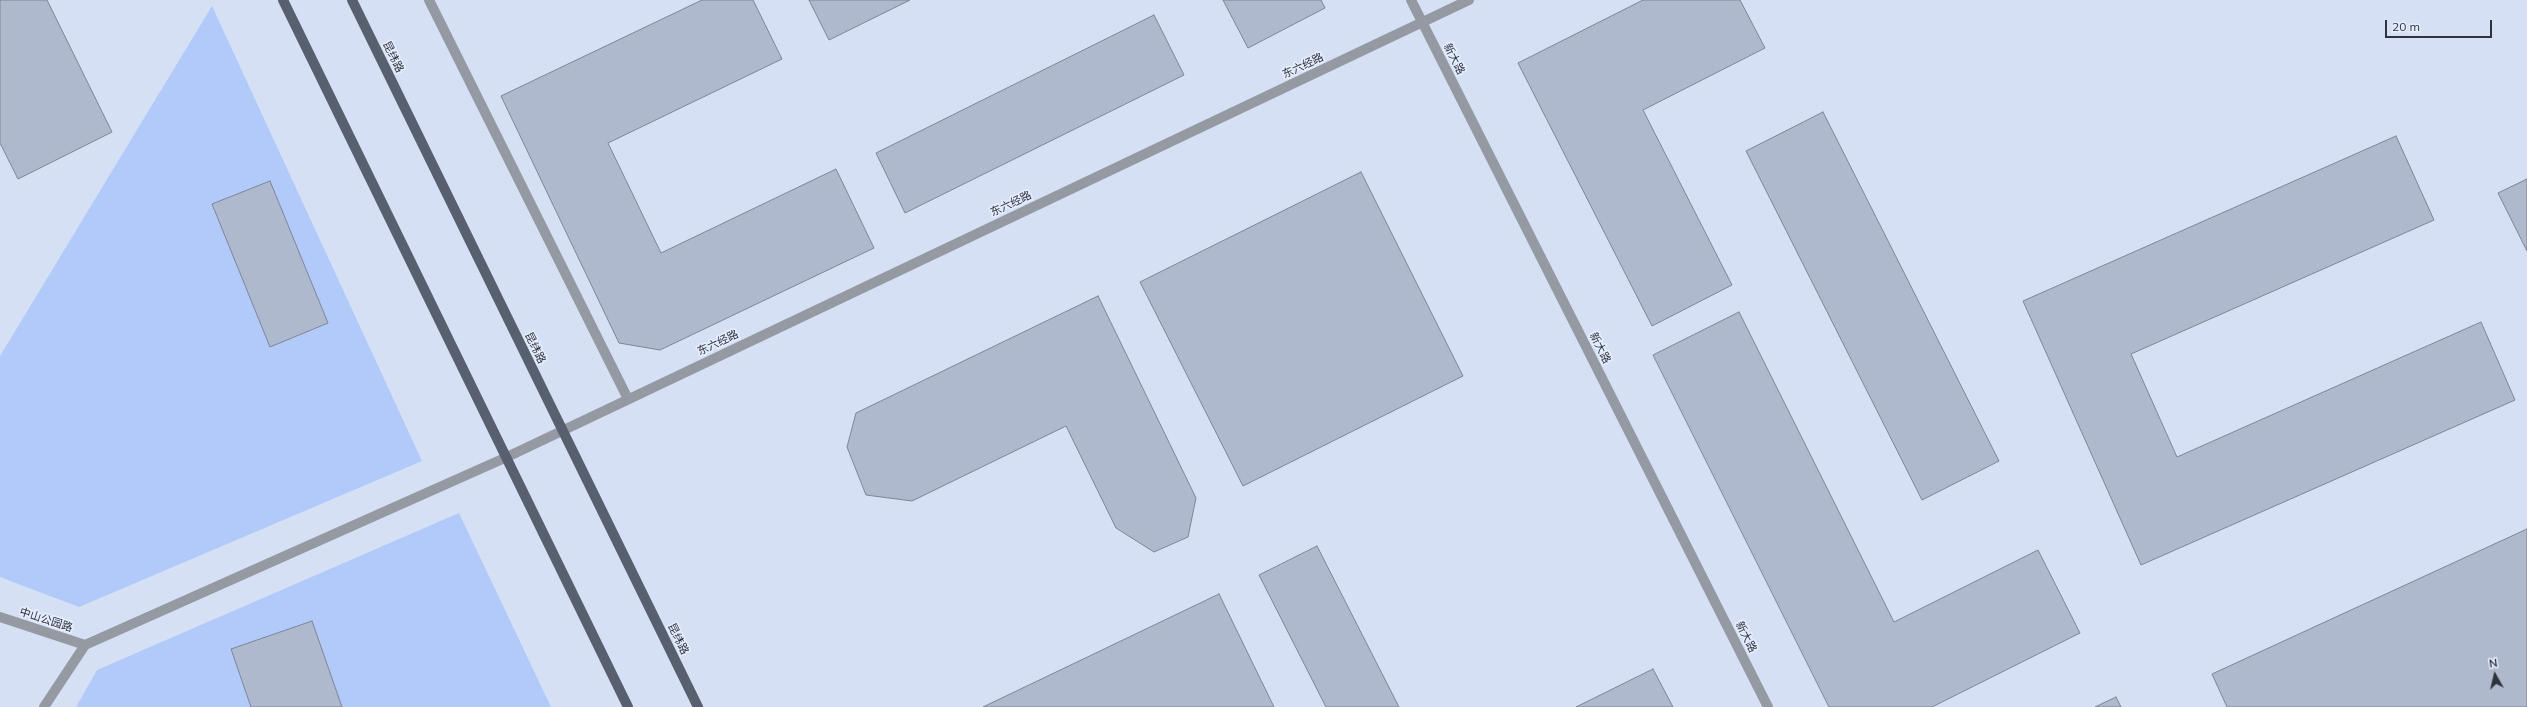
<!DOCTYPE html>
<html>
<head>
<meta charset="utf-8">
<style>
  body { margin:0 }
  #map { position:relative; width:2527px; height:707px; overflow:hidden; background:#d5e0f4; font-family:Mulish,sans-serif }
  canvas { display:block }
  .north { position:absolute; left:2475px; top:655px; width:40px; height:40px; -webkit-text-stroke:3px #e4edfe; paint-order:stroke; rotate:352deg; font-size:11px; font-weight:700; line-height:16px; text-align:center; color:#2f333b }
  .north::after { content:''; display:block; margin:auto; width:14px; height:18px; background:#2f333b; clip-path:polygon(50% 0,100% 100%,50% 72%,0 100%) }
  .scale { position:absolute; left:2385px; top:20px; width:107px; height:18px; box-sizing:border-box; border:2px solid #2f333b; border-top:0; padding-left:5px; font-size:12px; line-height:14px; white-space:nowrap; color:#2f333b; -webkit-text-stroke:3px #e4edfe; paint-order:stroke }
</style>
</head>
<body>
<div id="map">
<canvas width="2527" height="707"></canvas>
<div class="north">N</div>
<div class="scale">20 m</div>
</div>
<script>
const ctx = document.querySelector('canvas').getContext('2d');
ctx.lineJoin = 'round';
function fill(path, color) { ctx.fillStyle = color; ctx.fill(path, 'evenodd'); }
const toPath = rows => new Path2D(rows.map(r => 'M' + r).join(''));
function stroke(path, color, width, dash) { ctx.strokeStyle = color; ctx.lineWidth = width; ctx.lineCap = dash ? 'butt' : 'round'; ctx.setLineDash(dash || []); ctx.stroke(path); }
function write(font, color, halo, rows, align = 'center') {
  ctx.font = font + ' Mulish,"Noto Sans SC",sans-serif'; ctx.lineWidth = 3.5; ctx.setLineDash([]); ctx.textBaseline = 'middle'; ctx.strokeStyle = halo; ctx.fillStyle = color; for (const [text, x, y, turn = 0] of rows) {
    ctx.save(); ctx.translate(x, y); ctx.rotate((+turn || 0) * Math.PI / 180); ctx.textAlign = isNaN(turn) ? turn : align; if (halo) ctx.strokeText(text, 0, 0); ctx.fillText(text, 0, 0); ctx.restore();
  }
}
const green = toPath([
  [212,6,422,461,79,607,0,577,0,356],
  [459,513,551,707,76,707,97,670]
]);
const building = toPath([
  [0,0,47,0,112,132,18,179,0,143,0,0],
  [702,0,753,0,782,59,608,143,661,253,836,169,874,248,660,350,619,343,501,96,702,0],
  [809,0,910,0,829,40,809,0],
  [1223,0,1321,0,1325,8,1248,48,1223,0],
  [1643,0,1740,0,1765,48,1643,110,1732,285,1652,326,1518,63,1643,0],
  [1154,15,1184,75,905,213,876,153,1154,15],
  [1823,112,1999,461,1922,500,1746,151,1823,112],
  [2396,136,2434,220,2131,354,2177,457,2481,322,2515,400,2141,565,2023,301,2396,136],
  [1361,172,1463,376,1243,486,1140,282,1361,172],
  [2527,179,2527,251,2498,193,2527,179],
  [270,181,328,323,270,347,212,204,270,181],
  [1098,296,1196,498,1188,537,1154,552,1116,528,1066,426,912,501,866,495,847,447,856,413,1098,296],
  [1739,312,1894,622,2038,550,2080,633,1932,707,1829,707,1653,355,1739,312],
  [2527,529,2527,707,2227,707,2212,674,2527,529],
  [1317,546,1399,707,1326,707,1259,575,1317,546],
  [1219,594,1274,707,983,707,1219,594],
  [312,621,342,707,251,707,231,649,312,621],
  [1653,669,1673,707,1576,707,1653,669],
  [2116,697,2121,707,2095,707,2116,697]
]);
const minor = toPath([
  [429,0,628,399],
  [0,617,85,645]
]);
const tertiary = toPath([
  [1411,0,1768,707],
  [44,707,85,645,507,457,1469,0]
]);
const primary = toPath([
  [283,0,628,707],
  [352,0,698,707]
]);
const streetNames = [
  ["昆纬路",393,57,64],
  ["新大路",1454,59,63],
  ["东六经路",1303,66,-25],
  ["东六经路",1011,204,-25],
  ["东六经路",718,343,-25],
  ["昆纬路",535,348,64],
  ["新大路",1600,348,63],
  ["中山公园路",46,620,18],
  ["新大路",1746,637,63],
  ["昆纬路",678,639,64]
];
fill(green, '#b1cafa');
fill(building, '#afb9cd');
stroke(building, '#7c8698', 1);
stroke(minor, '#959aa2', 10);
stroke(tertiary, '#959aa2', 10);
stroke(primary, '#58606f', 10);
write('11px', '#2f333b', '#e4edfe', streetNames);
</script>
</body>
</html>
